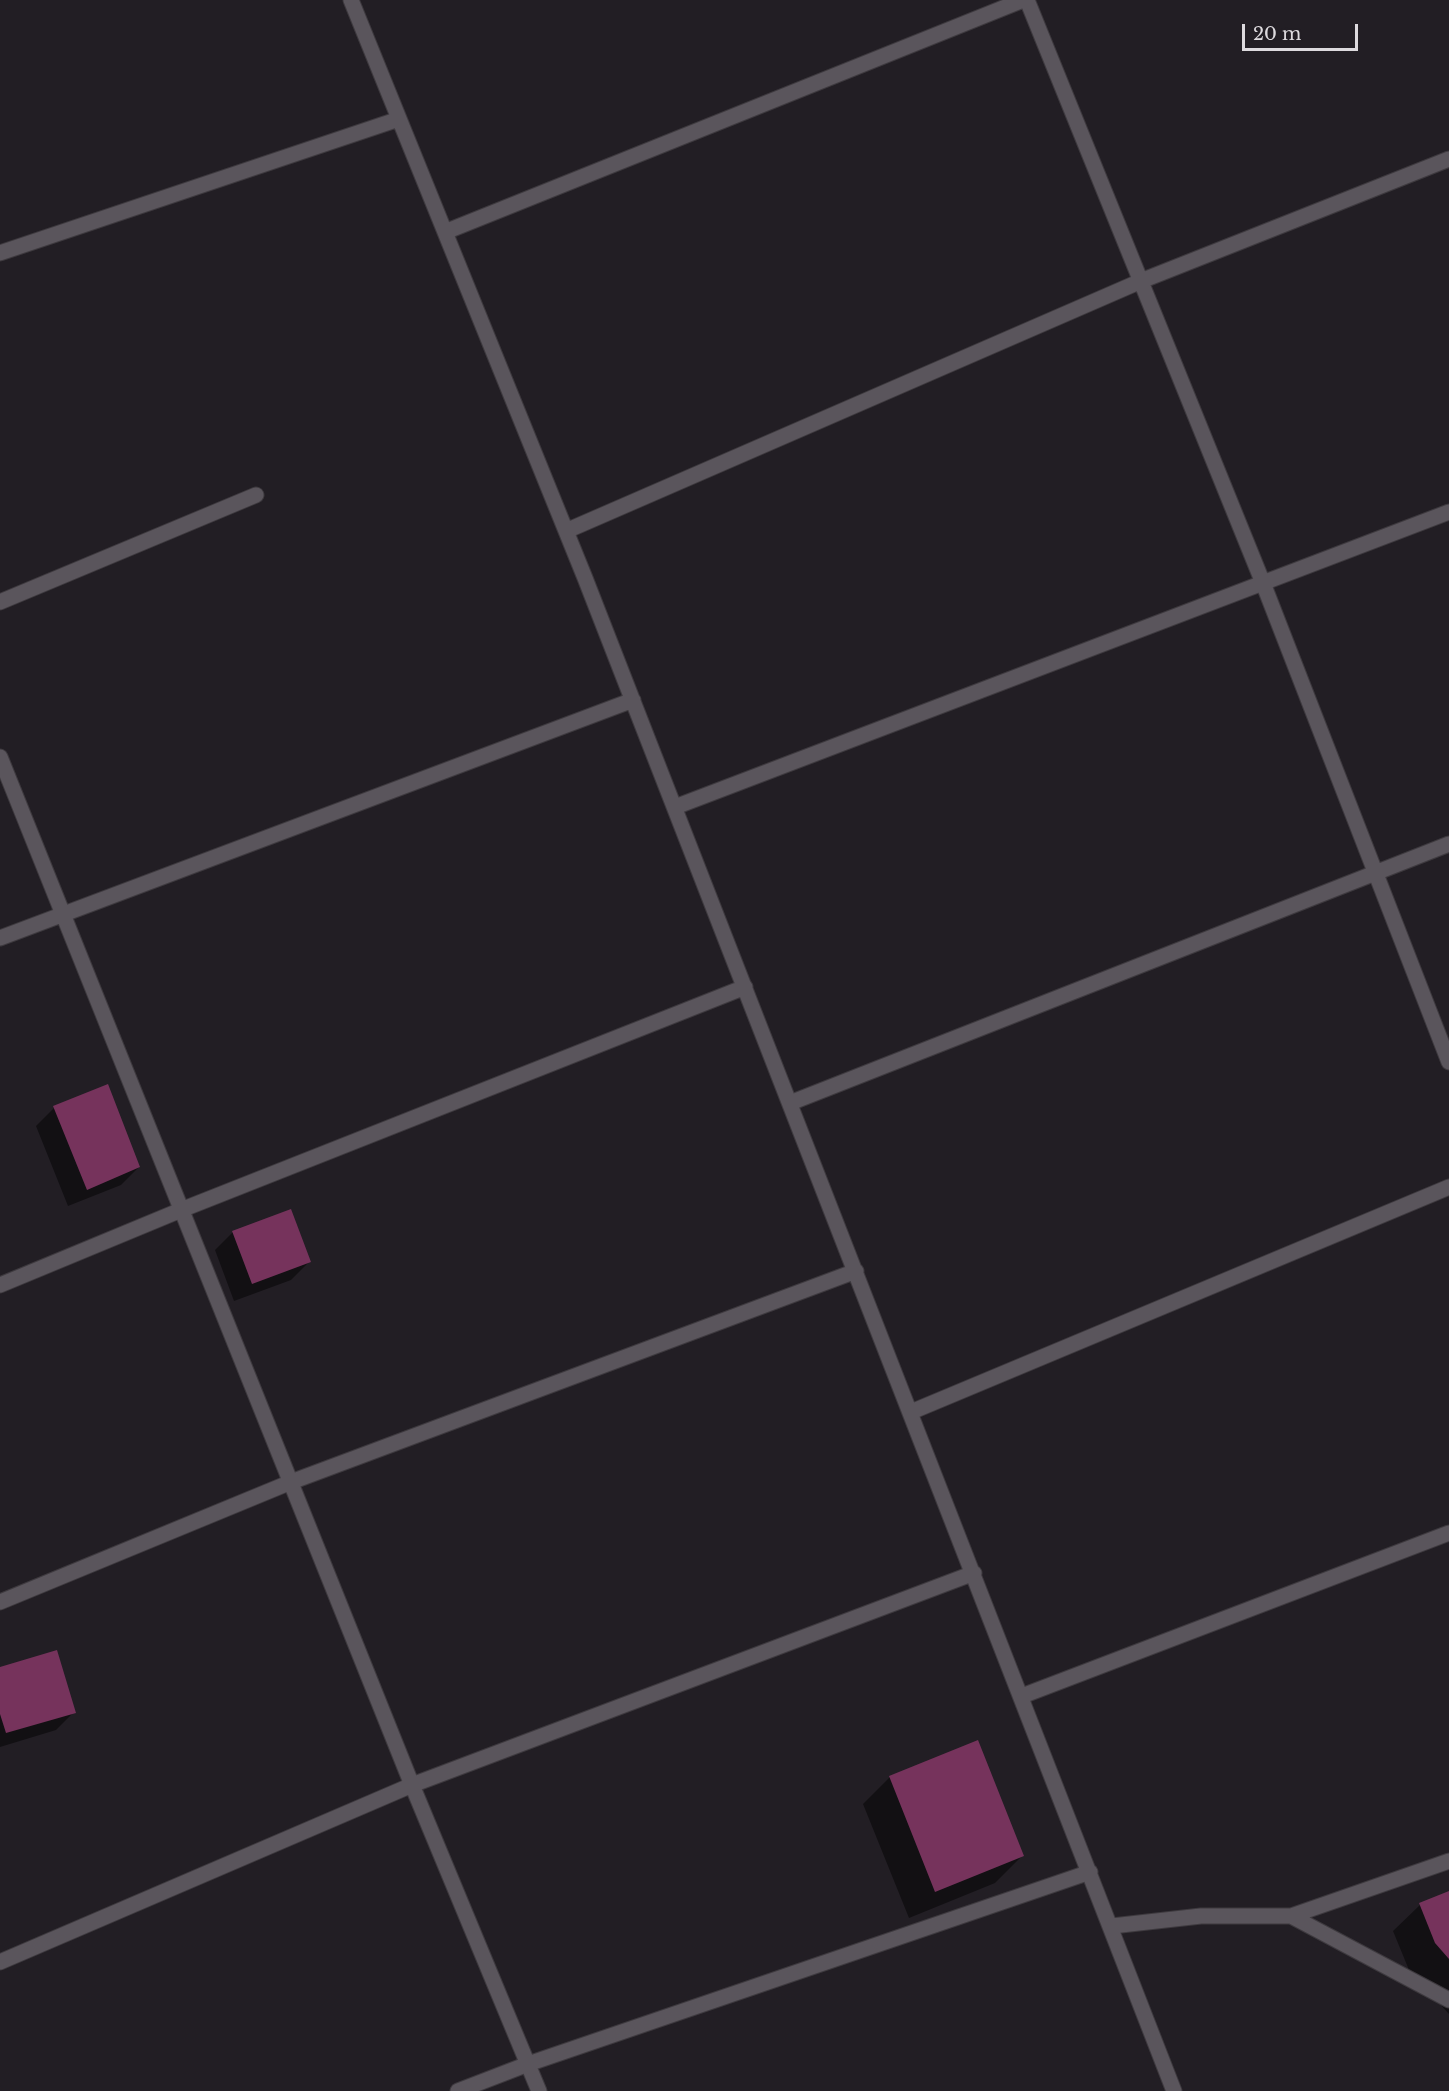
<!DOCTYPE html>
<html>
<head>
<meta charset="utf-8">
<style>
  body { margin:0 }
  #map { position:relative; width:1449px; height:2091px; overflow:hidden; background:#221e24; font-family:"Libre Baskerville",serif }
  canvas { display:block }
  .scale { position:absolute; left:1242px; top:24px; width:116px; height:27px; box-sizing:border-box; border:3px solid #dddade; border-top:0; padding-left:8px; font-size:18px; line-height:21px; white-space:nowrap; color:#dddade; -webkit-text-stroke:4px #221e24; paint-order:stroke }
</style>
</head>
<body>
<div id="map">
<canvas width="1449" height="2091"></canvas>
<div class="scale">20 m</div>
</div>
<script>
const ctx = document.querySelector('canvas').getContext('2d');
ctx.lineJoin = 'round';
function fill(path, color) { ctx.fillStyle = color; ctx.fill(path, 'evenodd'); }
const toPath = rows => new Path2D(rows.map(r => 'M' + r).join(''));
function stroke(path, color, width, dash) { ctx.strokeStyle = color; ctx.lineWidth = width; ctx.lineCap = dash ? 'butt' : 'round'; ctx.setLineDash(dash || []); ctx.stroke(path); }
const shadow = toPath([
  [54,1108,139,1167,121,1185,68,1206,36,1126],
  [233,1232,309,1262,291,1280,234,1301,215,1250],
  [0,1668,74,1712,56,1730,0,1747],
  [890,1777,1022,1856,995,1883,909,1918,863,1804],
  [1449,1892,1449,2014,1409,1970,1393,1931,1420,1905]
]);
const building = toPath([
  [108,1084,140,1167,87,1190,53,1106],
  [291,1209,311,1262,252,1284,232,1231],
  [57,1650,76,1713,6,1733,0,1714,0,1667],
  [978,1740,1024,1856,935,1892,889,1776],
  [1449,1891,1449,1959,1435,1943,1419,1903]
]);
const minor = toPath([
  [351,0,585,578,1174,2091],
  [1027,0,1263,583,1449,1062],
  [445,232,1023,0],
  [0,253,399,119],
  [566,531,1141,281,1449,159],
  [0,602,256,495],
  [0,757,412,1785,539,2091],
  [675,807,1449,512],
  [0,938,633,700],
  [790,1103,1449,844],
  [0,1285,181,1210,745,987],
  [911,1412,1449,1187],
  [0,1602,291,1482,856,1271],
  [1022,1696,1449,1533],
  [1291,1916,1449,1861],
  [1112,1926,1201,1916,1291,1916,1449,2000],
  [0,1962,412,1785,974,1573],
  [458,2091,528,2064,1090,1872]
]);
fill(shadow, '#0007');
fill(building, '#76335c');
stroke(minor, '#3e3a3f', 17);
stroke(minor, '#5a555c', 15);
</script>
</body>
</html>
